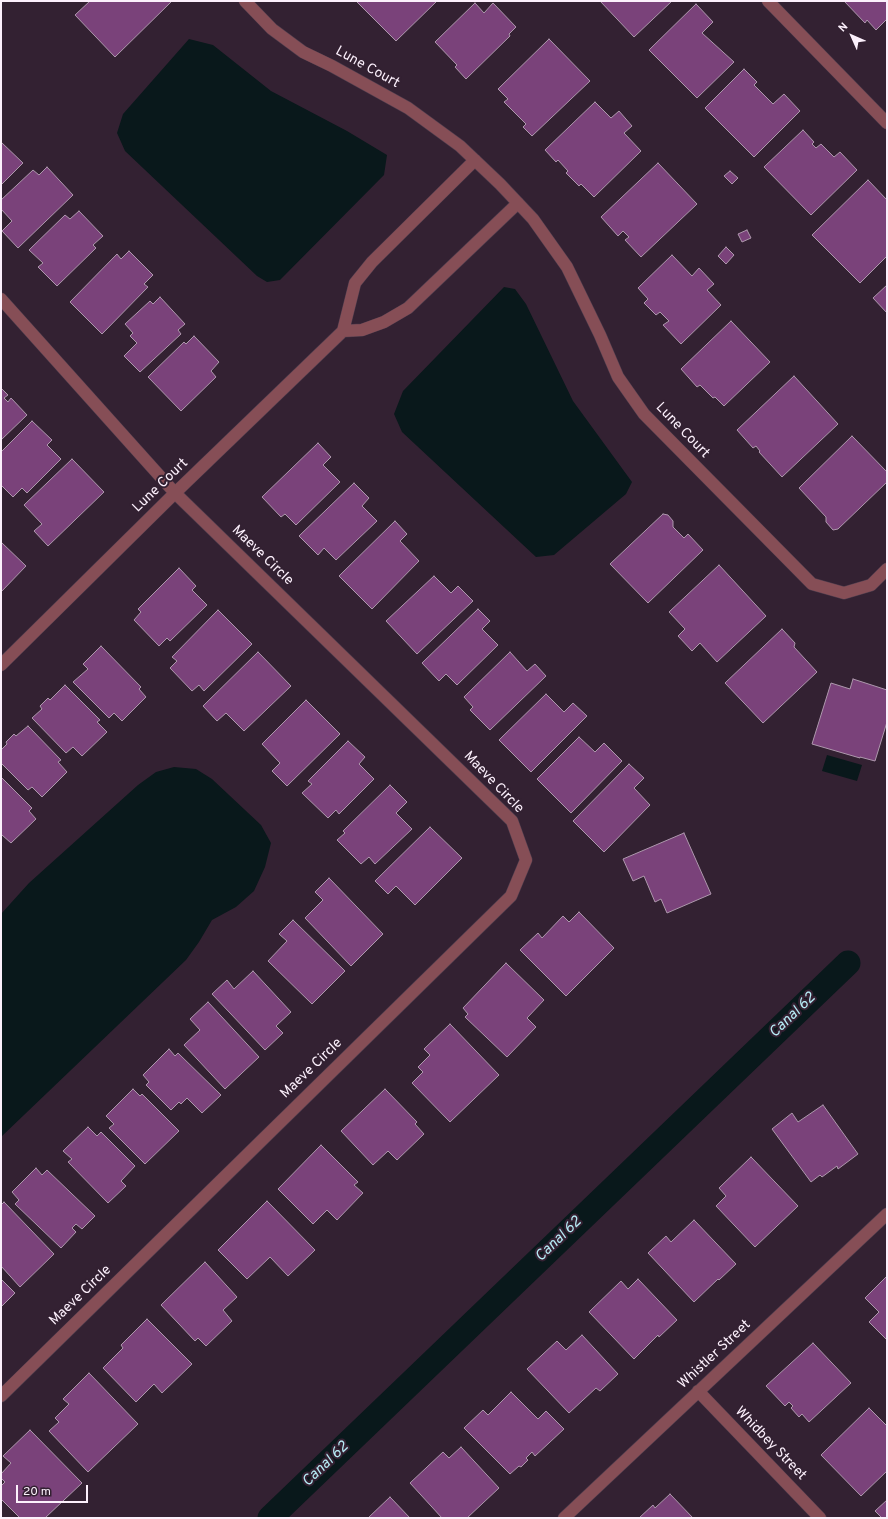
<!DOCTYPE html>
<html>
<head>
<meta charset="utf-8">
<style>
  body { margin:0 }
  #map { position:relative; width:888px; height:1519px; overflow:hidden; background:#332132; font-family:Overpass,sans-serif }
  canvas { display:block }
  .frame { position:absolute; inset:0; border:2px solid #fcf0fc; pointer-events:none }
  .north { position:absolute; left:832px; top:16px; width:40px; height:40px; -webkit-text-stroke:3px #332132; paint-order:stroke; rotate:315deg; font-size:11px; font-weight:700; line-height:16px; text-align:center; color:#fcf0fc }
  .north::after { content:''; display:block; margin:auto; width:14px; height:18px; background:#fcf0fc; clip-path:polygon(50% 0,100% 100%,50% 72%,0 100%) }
  .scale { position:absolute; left:16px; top:1485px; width:72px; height:18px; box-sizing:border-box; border:2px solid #fcf0fc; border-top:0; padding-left:5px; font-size:12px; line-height:14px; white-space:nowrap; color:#fcf0fc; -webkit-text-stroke:3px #332132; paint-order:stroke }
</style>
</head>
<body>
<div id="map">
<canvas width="888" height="1519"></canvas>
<div class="frame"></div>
<div class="north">N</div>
<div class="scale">20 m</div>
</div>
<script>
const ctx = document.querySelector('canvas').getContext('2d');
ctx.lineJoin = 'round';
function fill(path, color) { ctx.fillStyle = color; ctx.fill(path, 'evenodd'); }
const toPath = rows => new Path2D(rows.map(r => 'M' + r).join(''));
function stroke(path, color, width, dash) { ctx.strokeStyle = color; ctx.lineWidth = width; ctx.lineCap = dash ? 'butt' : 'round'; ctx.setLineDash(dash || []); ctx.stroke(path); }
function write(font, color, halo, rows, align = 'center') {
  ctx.font = font + ' Overpass,sans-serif'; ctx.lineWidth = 4; ctx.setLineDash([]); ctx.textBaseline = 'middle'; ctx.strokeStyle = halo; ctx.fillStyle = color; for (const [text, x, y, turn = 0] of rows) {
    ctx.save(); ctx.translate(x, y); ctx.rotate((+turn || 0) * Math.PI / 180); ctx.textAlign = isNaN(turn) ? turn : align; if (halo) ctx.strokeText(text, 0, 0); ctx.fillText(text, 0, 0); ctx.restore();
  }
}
const water = toPath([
  [189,39,213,45,271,91,347,131,387,155,384,175,280,280,267,282,257,276,125,151,117,133,123,114],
  [504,287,515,289,526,304,573,401,632,482,626,494,554,555,536,557,402,432,394,414,403,391],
  [827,755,862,765,857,781,822,771],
  [174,767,196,769,212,779,261,825,271,843,265,867,254,891,236,907,212,920,199,942,186,960,1,1137,1,914,29,883,138,785,156,772]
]);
const canal = toPath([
  [270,1518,848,963]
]);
const building = toPath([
  [90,1,170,1,171,2,115,57,75,15,90,1],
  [356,1,437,1,396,41,356,1],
  [600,1,672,1,634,37,600,1],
  [844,1,887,1,887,19,876,30,867,20,865,23,844,1],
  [475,3,484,13,493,3,516,27,509,34,510,36,466,79,455,67,457,65,435,42,475,3],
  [696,4,713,22,702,33,734,62,697,98,649,50,696,4],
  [549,39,590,81,532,136,523,127,526,124,504,102,508,99,498,89,549,39],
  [744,69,757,82,754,85,773,104,784,94,800,111,754,157,705,108,744,69],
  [595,102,611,118,619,111,632,126,624,133,641,151,594,197,581,184,579,186,566,173,568,171,558,160,556,162,545,150,595,102],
  [803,130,814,142,812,144,816,148,821,144,834,157,840,152,857,170,811,215,764,167,803,130],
  [1,142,23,163,1,185,1,142],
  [658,163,697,204,641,257,625,240,629,237,623,231,618,236,601,217,658,163],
  [47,167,73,195,18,248,2,231,12,221,1,209,1,200,33,170,39,175,47,167],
  [730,171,738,178,732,184,724,176,730,171],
  [868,180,887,200,887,256,860,283,812,235,868,180],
  [79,211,103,236,93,245,96,248,57,286,38,267,43,263,29,250,65,215,70,219,79,211],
  [747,230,751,238,742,242,738,234,747,230],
  [726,247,734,255,726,264,718,256,726,247],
  [129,251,153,275,144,284,148,287,102,334,70,302,117,254,121,259,129,251],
  [672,255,692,276,699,268,714,284,707,290,721,305,681,344,663,325,669,321,660,312,656,315,644,303,648,299,638,288,672,255],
  [887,285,887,313,873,298,887,285],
  [160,297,185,324,178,330,181,334,140,372,124,356,137,343,130,336,133,333,125,324,150,301,153,304,160,297],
  [731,321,770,362,724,406,715,397,713,398,700,385,697,387,681,369,731,321],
  [194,336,219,362,211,371,216,377,181,411,148,377,184,342,186,344,194,336],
  [794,376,838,424,782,477,759,452,760,451,756,446,753,448,737,430,794,376],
  [1,388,8,395,4,398,8,402,11,398,27,415,1,440,1,388],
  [32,421,52,440,47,445,61,459,27,493,22,488,13,497,1,485,1,452,32,421],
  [852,436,887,472,887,482,838,529,833,530,826,522,826,517,799,488,852,436],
  [318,443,331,457,323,465,340,482,296,525,285,514,281,517,262,497,318,443],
  [72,459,104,492,48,546,34,531,42,524,24,505,72,459],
  [354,483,369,498,362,506,377,521,336,560,324,548,318,555,299,536,354,483],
  [663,514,668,515,673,521,673,527,684,538,688,534,703,550,648,603,610,564,663,514],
  [395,521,407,534,400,541,419,561,372,609,339,576,395,521],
  [1,542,26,566,1,592,1,542],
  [719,565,766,616,717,662,700,643,692,651,678,636,685,629,669,612,719,565],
  [179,568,196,586,192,590,207,605,170,641,167,638,159,646,134,620,141,612,138,609,179,568],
  [434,576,451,593,458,586,473,601,417,654,386,621,434,576],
  [478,609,490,621,482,629,498,645,457,685,446,674,439,681,422,663,478,609],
  [218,610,252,644,204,691,199,685,192,691,170,668,177,661,172,657,218,610],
  [782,629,795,643,794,647,817,672,763,723,725,683,782,629],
  [101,646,141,687,139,689,146,697,122,721,114,713,109,718,73,682,88,669,83,664,101,646],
  [258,652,291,686,244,731,226,713,217,721,203,706,258,652],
  [510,652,527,671,535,664,546,676,490,730,470,710,473,707,464,697,510,652],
  [853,679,887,690,887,722,875,761,860,757,860,758,812,744,831,683,850,689,853,679],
  [65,685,100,720,97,722,107,732,82,756,73,747,66,753,32,718,42,709,40,706,48,698,50,700,65,685],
  [546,694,564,712,573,703,587,716,531,772,499,740,546,694],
  [306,700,340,734,287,786,272,771,280,763,262,744,306,700],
  [28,726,61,760,58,762,67,772,42,797,32,787,28,790,1,763,1,750,7,744,6,742,14,734,16,736,28,726],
  [579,737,595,752,604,743,622,761,571,813,537,779,579,737],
  [348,741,365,757,359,764,374,779,339,814,336,810,328,818,302,793,312,784,308,781,348,741],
  [629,764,644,778,634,788,650,805,604,852,573,821,629,764],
  [1,777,32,808,29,811,36,819,11,843,2,835,1,836,1,777],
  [390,785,407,802,396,813,412,829,375,864,369,857,361,864,337,840,345,833,343,831,390,785],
  [430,827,462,858,415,905,396,886,388,894,375,881,430,827],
  [684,833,711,894,667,913,661,899,655,902,644,876,633,881,623,859,684,833],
  [329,878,383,934,351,966,305,918,323,900,315,892,329,878],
  [579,912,614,948,566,996,520,950,538,933,542,938,563,916,569,922,579,912],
  [293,920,345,971,312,1004,268,961,287,941,279,934,293,920],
  [506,963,544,1000,527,1018,536,1027,507,1057,465,1017,468,1014,463,1008,506,963],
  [253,971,291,1012,276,1026,283,1033,265,1050,212,994,227,980,234,989,253,971],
  [208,1002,259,1057,225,1089,184,1045,200,1030,190,1019,208,1002],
  [450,1024,499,1075,450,1122,412,1083,423,1072,418,1067,430,1055,424,1049,450,1024],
  [169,1049,175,1056,178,1053,221,1095,202,1113,187,1098,181,1104,179,1102,171,1110,146,1085,149,1082,143,1075,169,1049],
  [133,1089,140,1096,142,1094,179,1131,145,1164,109,1128,114,1124,106,1116,133,1089],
  [385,1089,417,1122,415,1124,424,1134,397,1160,388,1151,373,1165,341,1131,385,1089],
  [823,1105,858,1154,838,1169,837,1166,822,1177,820,1175,811,1182,772,1129,792,1113,798,1122,823,1105],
  [88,1127,97,1136,101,1132,135,1166,121,1181,126,1186,108,1203,68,1162,72,1159,63,1151,88,1127],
  [321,1145,358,1182,354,1185,363,1193,337,1220,327,1210,313,1224,278,1189,321,1145],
  [751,1157,798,1206,755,1247,716,1206,726,1196,719,1188,751,1157],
  [36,1168,42,1175,47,1170,95,1216,82,1229,76,1224,72,1228,76,1232,61,1248,15,1204,19,1200,12,1192,36,1168],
  [267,1201,315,1250,288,1276,270,1257,247,1279,218,1250,267,1201],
  [4,1202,54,1254,20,1287,1,1266,1,1205,4,1202],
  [694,1220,736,1264,719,1280,718,1279,694,1302,648,1253,666,1236,671,1242,694,1220],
  [205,1262,237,1297,223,1310,232,1321,206,1346,198,1338,195,1341,161,1305,205,1262],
  [887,1276,887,1340,869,1322,879,1312,865,1298,887,1276],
  [1,1279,15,1293,1,1307,1,1279],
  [638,1279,677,1320,659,1337,658,1335,634,1359,589,1312,621,1281,628,1289,638,1279],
  [147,1319,192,1364,162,1393,154,1384,136,1402,103,1368,123,1348,121,1345,147,1319],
  [582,1335,618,1374,600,1391,596,1388,569,1413,527,1369,557,1341,566,1350,582,1335],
  [813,1343,851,1383,809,1422,802,1414,799,1417,791,1408,793,1406,789,1402,785,1406,766,1386,813,1343],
  [89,1373,138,1424,88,1472,49,1431,59,1422,55,1418,69,1404,63,1399,89,1373],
  [511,1392,538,1419,546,1411,564,1429,535,1456,532,1452,526,1458,528,1460,521,1467,519,1466,510,1474,464,1428,483,1410,488,1415,511,1392],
  [869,1408,887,1426,887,1471,861,1496,821,1455,869,1408],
  [30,1430,82,1483,45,1518,20,1518,1,1499,1,1486,5,1482,1,1478,1,1474,11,1463,3,1456,30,1430],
  [461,1447,499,1488,467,1518,442,1518,410,1483,443,1452,449,1458,461,1447],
  [670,1494,693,1518,639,1518,653,1505,655,1508,670,1494],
  [390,1497,410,1518,368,1518,390,1497],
  [887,1500,887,1518,882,1518,875,1511,887,1500]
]);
const minor = toPath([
  [245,1,272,29,303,52,332,66,408,108,460,146,500,184,533,219,567,267,600,335,618,377,644,414,812,584,844,593,871,585,887,569],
  [768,1,887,123],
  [1,299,175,493,512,821,526,860,511,896,1,1396],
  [343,331,362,330,384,322,408,308,518,203],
  [1,665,175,493,343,331,355,283,372,262,475,160],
  [698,1391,820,1518],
  [564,1518,887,1214]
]);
const streetNames = [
  ["Lune Court",367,68,29],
  ["Lune Court",682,431,46],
  ["Lune Court",161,486,-44],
  ["Maeve Circle",262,556,44],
  ["Maeve Circle",493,783,46],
  ["Maeve Circle",312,1069,-44],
  ["Maeve Circle",81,1296,-44],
  ["Whistler Street",715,1355,-43],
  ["Whidbey Street",770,1444,46]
];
const waterNames = [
  ["Canal 62",793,1016,-44],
  ["Canal 62",559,1240,-44],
  ["Canal 62",326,1465,-44]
];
fill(water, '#09181b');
stroke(canal, '#09181b', 25);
fill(building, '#7a427a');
stroke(building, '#ae98ad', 1);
stroke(minor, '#4f3e4e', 13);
stroke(minor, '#864e56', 12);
write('14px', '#fcf0fc', '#332132', streetNames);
write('italic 15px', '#b7ecf6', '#332132', waterNames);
</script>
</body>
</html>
